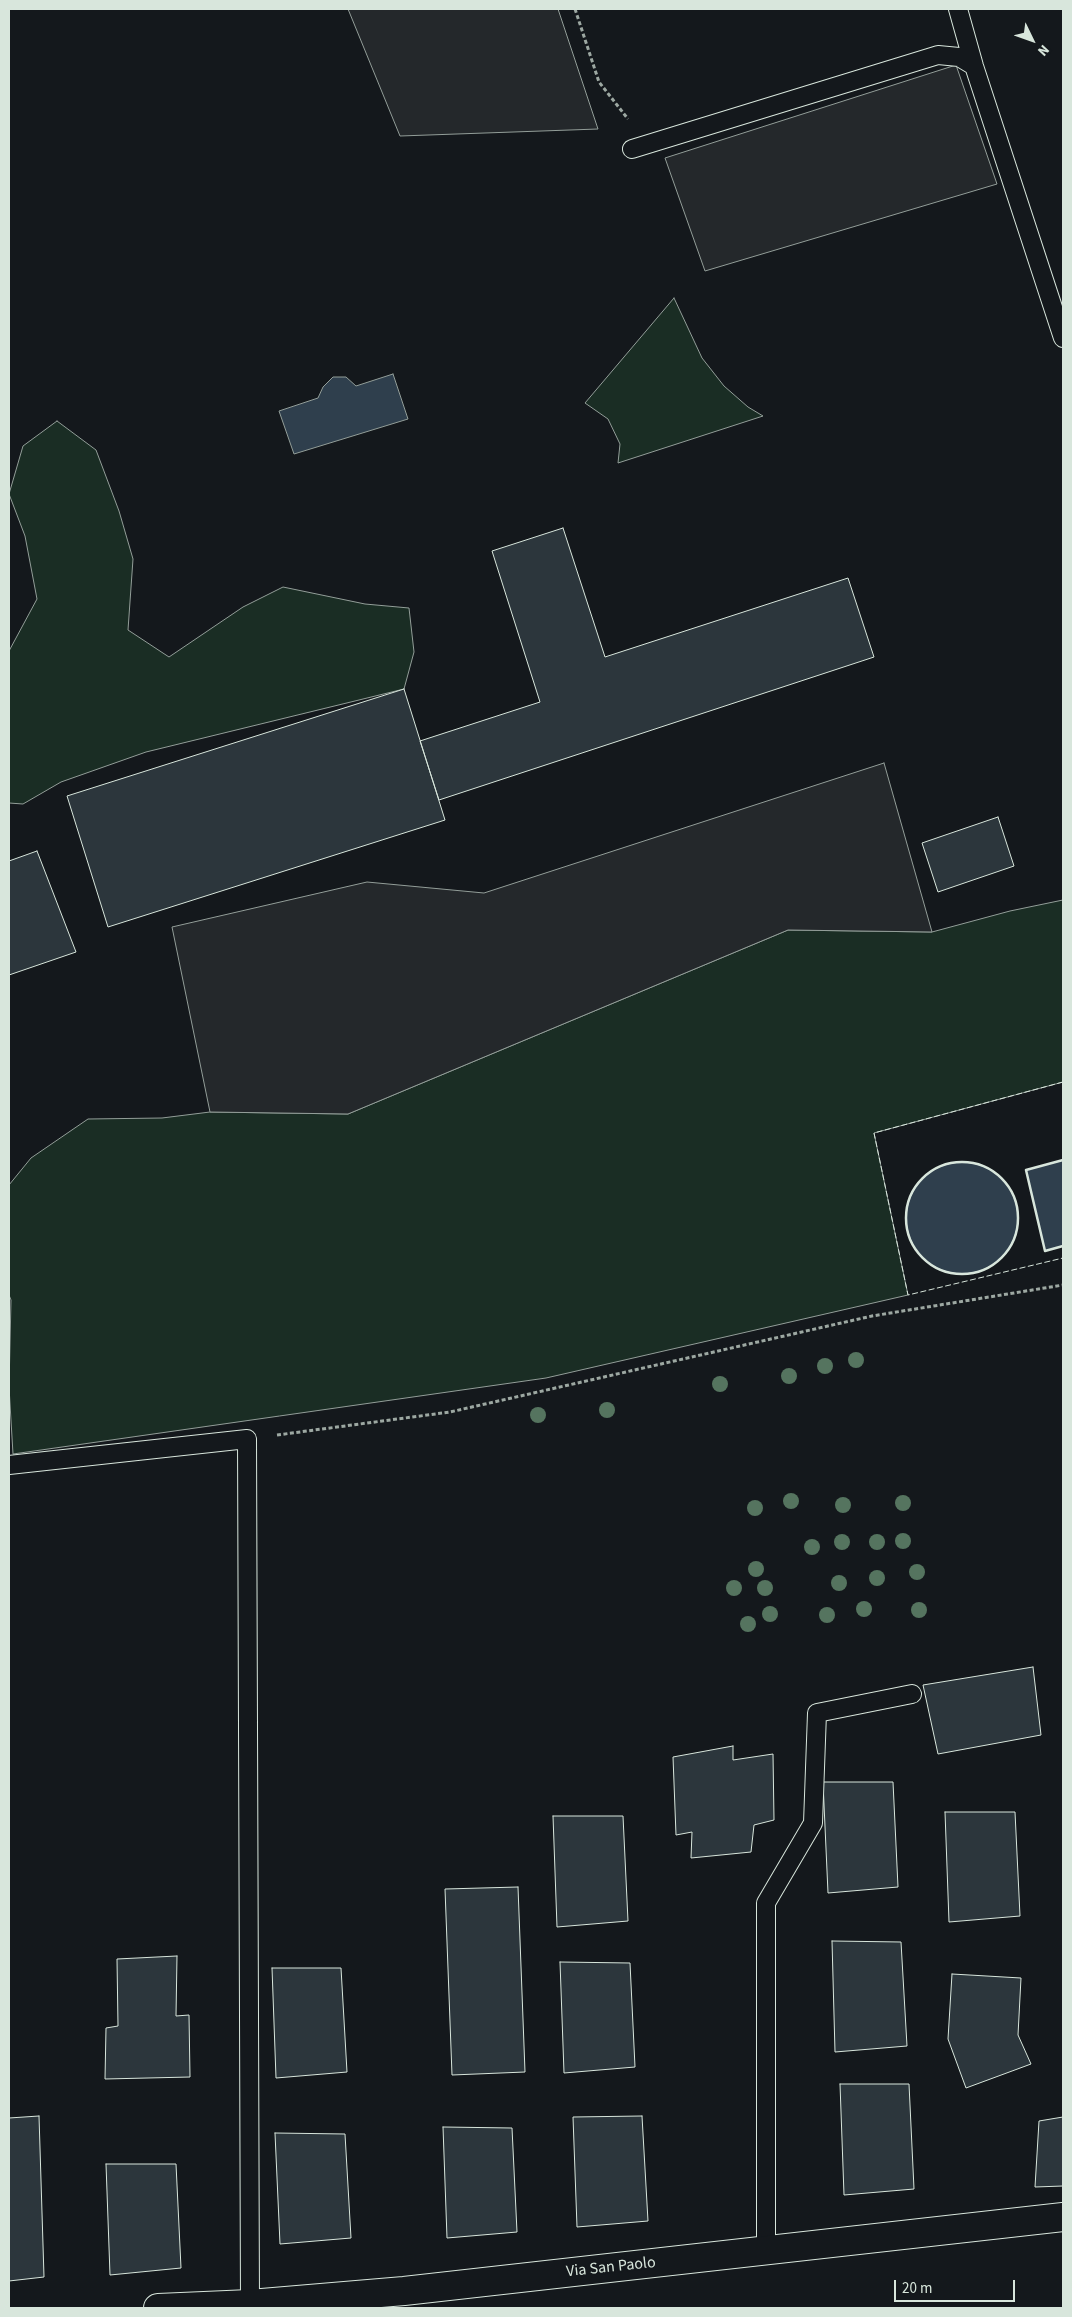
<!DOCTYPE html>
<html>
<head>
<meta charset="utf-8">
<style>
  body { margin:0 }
  #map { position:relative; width:1072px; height:2317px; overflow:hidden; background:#14181c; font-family:"Source Sans 3",sans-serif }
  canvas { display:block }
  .frame { position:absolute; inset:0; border:10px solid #d8e6dc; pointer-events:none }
  .north { position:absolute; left:1007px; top:15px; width:50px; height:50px; -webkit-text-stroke:4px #14181c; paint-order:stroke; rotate:132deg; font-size:14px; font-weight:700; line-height:20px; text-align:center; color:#d8e6dc }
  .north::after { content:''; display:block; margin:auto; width:18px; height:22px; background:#d8e6dc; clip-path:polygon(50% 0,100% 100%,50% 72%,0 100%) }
  .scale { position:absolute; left:894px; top:2280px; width:121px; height:22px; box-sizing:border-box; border:2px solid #d8e6dc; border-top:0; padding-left:6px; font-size:15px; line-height:18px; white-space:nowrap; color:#d8e6dc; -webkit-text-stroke:4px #14181c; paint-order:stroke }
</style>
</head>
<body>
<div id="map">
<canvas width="1072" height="2317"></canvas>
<div class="frame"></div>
<div class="north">N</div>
<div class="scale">20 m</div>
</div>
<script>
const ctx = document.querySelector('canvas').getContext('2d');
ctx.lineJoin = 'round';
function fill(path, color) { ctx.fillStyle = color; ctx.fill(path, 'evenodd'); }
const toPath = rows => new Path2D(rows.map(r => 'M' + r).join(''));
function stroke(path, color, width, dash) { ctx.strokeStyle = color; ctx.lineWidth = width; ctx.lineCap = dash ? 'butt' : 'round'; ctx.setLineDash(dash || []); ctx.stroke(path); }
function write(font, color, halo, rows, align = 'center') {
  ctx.font = font + ' "Source Sans 3",sans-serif'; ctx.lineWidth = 4; ctx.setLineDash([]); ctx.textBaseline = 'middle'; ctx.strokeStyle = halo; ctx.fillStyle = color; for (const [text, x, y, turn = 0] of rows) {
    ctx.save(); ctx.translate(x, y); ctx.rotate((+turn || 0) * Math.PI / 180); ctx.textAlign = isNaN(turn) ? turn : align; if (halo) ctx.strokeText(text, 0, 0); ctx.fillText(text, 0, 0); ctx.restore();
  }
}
const green = toPath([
  [674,298,702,358,724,386,748,407,763,416,618,463,620,444,608,419,585,403,674,298],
  [57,421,96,450,119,511,133,559,128,630,169,657,243,607,283,587,365,604,409,608,414,652,404,689,146,752,61,782,23,804,9,803,9,651,37,599,25,536,9,494,23,446,57,421],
  [1063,900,1063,1082,874,1133,908,1295,546,1378,13,1454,9,1387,11,1300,9,1295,9,1185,31,1158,88,1119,162,1118,210,1112,348,1114,788,930,932,932,1010,911,1063,900]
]);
const parking = toPath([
  [348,9,558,9,598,129,400,136,348,9],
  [956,65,997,184,705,271,665,158,956,65],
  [884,763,932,932,788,930,348,1114,210,1112,172,927,367,882,484,893,884,763]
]);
const water = toPath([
  [393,374,408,419,294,454,279,411,318,398,323,387,333,377,346,377,356,386,393,374],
  [1063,1160,1063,1246,1045,1251,1026,1170,1063,1160],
  '906 1218a56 56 0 1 1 112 0a56 56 0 1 1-112 0Z'
]);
const building = toPath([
  [563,528,605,657,848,578,874,657,439,800,420,741,540,702,492,551,563,528],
  [404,689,445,820,108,927,67,796,404,689],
  [998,817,1014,866,938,892,922,843,998,817],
  [37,851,76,952,9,975,9,861,37,851],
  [1033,1667,1041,1735,938,1754,923,1685,1033,1667],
  [733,1746,733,1760,773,1754,774,1820,754,1825,751,1852,691,1858,692,1832,676,1835,673,1757,733,1746],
  [823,1782,893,1782,898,1887,828,1893,823,1782],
  [945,1812,1015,1812,1020,1916,949,1922,945,1812],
  [553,1816,623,1816,628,1921,557,1927,553,1816],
  [518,1887,525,2072,452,2075,445,1889,518,1887],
  [832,1941,901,1942,907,2046,835,2052,832,1941],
  [177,1956,176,2016,189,2015,190,2077,105,2079,106,2028,118,2026,117,1959,177,1956],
  [560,1962,630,1963,635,2067,564,2073,560,1962],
  [272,1968,341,1968,347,2072,276,2078,272,1968],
  [952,1974,1021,1978,1018,2035,1031,2064,966,2088,948,2039,952,1974],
  [840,2084,909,2084,914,2189,844,2195,840,2084],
  [39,2116,44,2277,9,2281,9,2118,39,2116],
  [642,2116,648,2221,577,2227,573,2117,642,2116],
  [1063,2117,1063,2186,1035,2187,1039,2121,1063,2117],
  [443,2127,512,2128,517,2232,447,2238,443,2127],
  [275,2133,345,2134,351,2238,280,2244,275,2133],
  [106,2164,176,2164,181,2268,110,2275,106,2164]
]);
const path = toPath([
  [575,9,599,82,628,119],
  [277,1435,450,1412,872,1316,1063,1285]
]);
const service = toPath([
  [958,9,974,66,1063,338],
  [632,149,938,55,959,57,974,66],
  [9,1465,247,1439,250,2304],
  [766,2250,766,1903,813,1823,817,1713,912,1694]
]);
const minor = toPath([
  [158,2308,250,2304,404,2291,1063,2217]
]);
const fence = toPath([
  [1063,1082,874,1133,908,1295,1063,1258]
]);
const wall = toPath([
  [1063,1160,1026,1170,1045,1251,1063,1246],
  '906 1218a56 56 0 1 1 112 0a56 56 0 1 1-112 0Z'
]);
const trees = [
  [856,1360],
  [825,1366],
  [789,1376],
  [720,1384],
  [607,1410],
  [538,1415],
  [791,1501],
  [903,1503],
  [843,1505],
  [755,1508],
  [903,1541],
  [842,1542],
  [877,1542],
  [812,1547],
  [756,1569],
  [917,1572],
  [877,1578],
  [839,1583],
  [734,1588],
  [765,1588],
  [864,1609],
  [919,1610],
  [770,1614],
  [827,1615],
  [748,1624]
];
const streetNames = [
  ["Via San Paolo",611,2268,-6]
];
fill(green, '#1a2d24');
stroke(green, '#939e99', 1);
fill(parking, '#24282b');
stroke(parking, '#939e99', 1);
fill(water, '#2f3f4d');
stroke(water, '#939e99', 1);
fill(building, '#2c363c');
stroke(building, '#d8e6dc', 1);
stroke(service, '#d8e6dc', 20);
stroke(minor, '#d8e6dc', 30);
stroke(path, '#9da8a2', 3, [4, 2.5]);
stroke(service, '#14181c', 18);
stroke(minor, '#14181c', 28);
stroke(fence, '#d8e6dc', 1, [6, 2.5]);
stroke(wall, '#d8e6dc', 2.5);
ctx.fillStyle = '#55745f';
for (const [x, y] of trees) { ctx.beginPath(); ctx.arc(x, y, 8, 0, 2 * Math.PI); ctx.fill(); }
write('16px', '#d8e6dc', '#14181c', streetNames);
</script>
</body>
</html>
